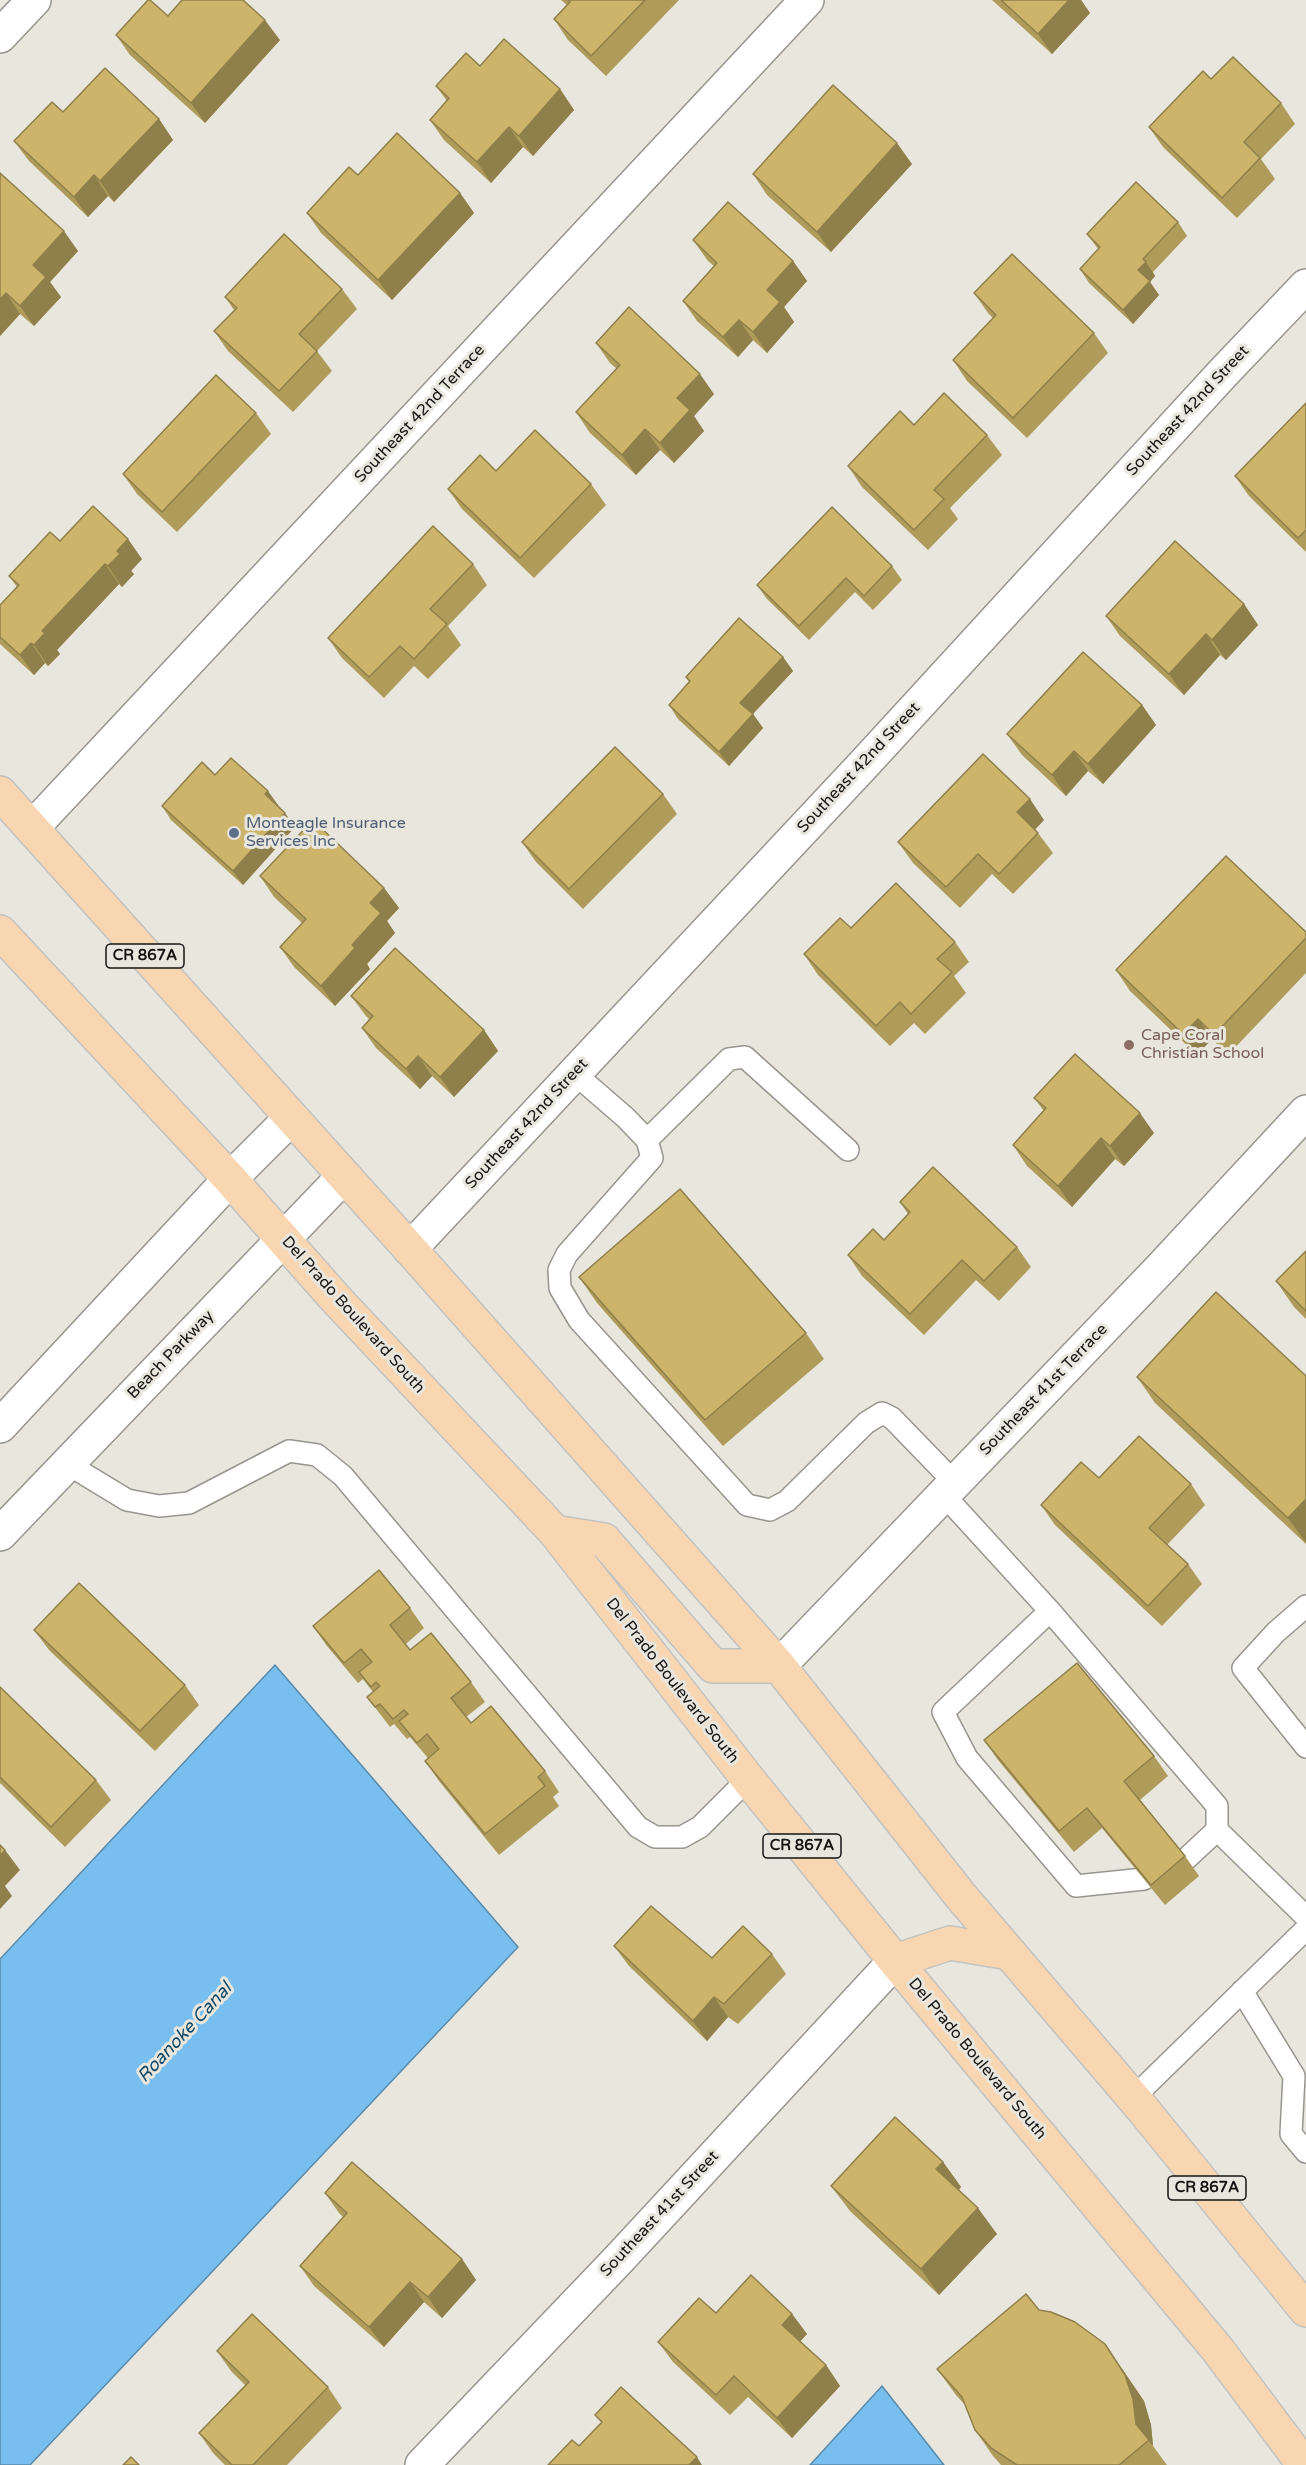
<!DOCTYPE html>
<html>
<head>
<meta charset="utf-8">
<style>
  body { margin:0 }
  canvas { display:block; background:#e9e6de }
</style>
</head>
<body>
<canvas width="1306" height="2465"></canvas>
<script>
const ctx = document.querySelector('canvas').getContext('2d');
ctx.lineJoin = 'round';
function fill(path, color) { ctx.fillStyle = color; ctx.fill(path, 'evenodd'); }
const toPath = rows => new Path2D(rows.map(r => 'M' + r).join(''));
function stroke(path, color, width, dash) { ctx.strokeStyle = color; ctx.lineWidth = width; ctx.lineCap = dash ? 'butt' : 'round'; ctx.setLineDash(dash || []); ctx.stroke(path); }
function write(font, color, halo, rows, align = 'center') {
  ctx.font = font + ' "Varela Round",sans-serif'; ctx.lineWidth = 6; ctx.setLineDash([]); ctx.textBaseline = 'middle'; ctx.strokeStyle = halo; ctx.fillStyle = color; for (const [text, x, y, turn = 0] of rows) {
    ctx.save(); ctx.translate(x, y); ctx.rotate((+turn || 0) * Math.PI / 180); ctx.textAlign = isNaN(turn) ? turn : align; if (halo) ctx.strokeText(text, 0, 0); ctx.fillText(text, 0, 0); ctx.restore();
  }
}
const water = toPath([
  [275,1665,518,1947,30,2465,0,2465,0,1959,275,1665],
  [882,2386,944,2465,810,2465,882,2386]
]);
const service = toPath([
  [574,1073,626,1118,647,1140,652,1158,567,1254,559,1270,560,1288,579,1320,747,1505,770,1510,787,1501,866,1423,882,1413,892,1418,955,1483],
  [647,1140,729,1059,745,1057,848,1150],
  [66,1463,127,1500,159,1506,189,1503,289,1451,317,1455,343,1476,638,1827,655,1837,682,1837,700,1827,748,1779],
  [944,1495,1050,1611,943,1712,967,1758,1076,1886,1144,1879],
  [1306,1606,1276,1632,1243,1668,1306,1747],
  [1050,1611,1217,1806,1217,1830,1186,1859],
  [1217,1830,1306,1917],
  [1242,1991,1294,2076,1291,2134,1306,2152],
  [1133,2098,1306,1929]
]);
const minor = toPath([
  [0,36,34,0],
  [32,828,807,0],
  [410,1249,865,763,1223,373,1306,286],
  [779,1666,1162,1267,1306,1112],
  [422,2465,619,2259,895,1961]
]);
const tertiary = toPath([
  [0,1426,230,1179,290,1119],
  [0,1534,343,1177]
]);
const primary = toPath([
  [0,793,410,1249,779,1666,960,1895,1141,2107,1306,2310],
  [0,932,230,1179,335,1298,555,1532,748,1779,895,1961,1218,2350,1304,2465],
  [555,1532,604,1540,713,1666,779,1666],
  [895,1961,950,1943,1009,1953]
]);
const wall = toPath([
  [561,0,679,0,606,76,568,40,554,19,567,5],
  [992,0,1081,0,1090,13,1052,54],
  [168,16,280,40,205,123,130,55,116,35],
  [480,66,560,89,574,110,533,156,523,147,491,183,444,140,430,120,447,101,436,86],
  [1211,79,1281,103,1295,124,1261,159,1275,179,1237,218,1163,147,1149,127],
  [63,112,159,119,173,140,114,202,108,196,88,217,29,161,14,141],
  [912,164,831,252,767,195,753,174],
  [0,173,78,251,50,282,61,297,34,326,20,314,0,336],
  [358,175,460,193,474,213,392,300,321,233,307,213],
  [1178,222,1187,236,1153,272,1155,276,1150,282,1159,295,1133,324,1089,283,1080,269,1098,249,1087,234],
  [693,240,793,261,807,281,784,307,794,322,767,353,753,340,738,357,697,321,683,301,714,266,708,261],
  [342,289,357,309,317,351,332,371,293,412,228,351,214,331,234,310,225,297],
  [974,293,1094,333,1108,353,1027,438,967,381,953,360,993,318,988,313],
  [596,343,714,394,694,416,704,431,674,463,660,450,636,475,590,433,576,412,617,369,610,363],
  [1306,403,1306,552,1249,496,1235,476],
  [256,413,271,434,177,532,137,494,123,474],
  [914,425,987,435,1002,455,950,508,958,519,928,550,862,487,848,466],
  [496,471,591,484,606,505,534,578,462,509,448,489],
  [60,541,142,559,131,571,134,574,122,587,119,584,57,650,60,654,48,666,45,663,34,675,0,644,0,605,17,587,9,576],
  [473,564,487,585,448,626,461,645,428,679,414,666,384,698,342,658,328,638],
  [892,566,902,580,873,610,855,592,809,640,767,599,757,585],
  [1244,604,1258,625,1226,660,1220,655,1184,695,1120,636,1106,616],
  [783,657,793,671,753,714,763,728,729,766,678,719,669,705,689,682,686,677],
  [1142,705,1156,725,1103,784,1088,771,1066,796,1022,755,1007,734],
  [215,775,278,805,295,827,243,885,171,820,162,806],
  [663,794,677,814,583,909,536,862,522,842],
  [1044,820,1035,829,1053,853,1013,894,992,874,960,908,913,863,898,842],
  [260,876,384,888,399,908,387,921,395,933,367,964,370,969,335,1006,294,967,280,947,302,923,274,897],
  [851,928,955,942,969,962,954,976,966,993,925,1034,914,1023,890,1046,818,975,804,954],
  [1306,932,1306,973,1228,1055,1212,1039,1197,1055,1130,991,1116,970],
  [351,996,484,1030,498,1051,454,1097,432,1076,420,1089,376,1048,362,1028,369,1019,366,1016],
  [1034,1098,1154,1133,1124,1166,1115,1159,1072,1207,1027,1166,1013,1145,1044,1111],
  [900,1202,1017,1247,1031,1267,999,1301,976,1280,924,1335,862,1276,848,1255,884,1240,908,1214],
  [1306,1251,1306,1319,1294,1307,1276,1281],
  [579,1277,806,1333,824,1359,723,1446,597,1303],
  [1306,1376,1306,1544,1155,1403,1137,1377],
  [1099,1478,1191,1484,1205,1505,1167,1545,1188,1564,1202,1584,1162,1626,1055,1525,1041,1505],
  [410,1608,424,1628,406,1644,410,1650,471,1682,485,1702,466,1717,471,1723,545,1771,559,1792,553,1797,559,1806,499,1855,439,1781,425,1761,428,1758,410,1737,407,1739,394,1724,390,1727,367,1697,373,1692,363,1679,358,1683,327,1646,313,1626],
  [34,1630,185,1685,199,1705,155,1751,49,1650],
  [0,1687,96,1780,111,1800,65,1847,0,1783],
  [984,1740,1154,1756,1168,1776,1140,1800,1185,1856,1199,1876,1165,1905,1102,1828,1074,1852,998,1760],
  [614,1946,712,1958,772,1954,786,1974,738,2024,728,2017,707,2041,629,1966],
  [943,2162,961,2187,959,2190,997,2234,939,2295,850,2211,831,2186],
  [325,2193,462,2259,476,2280,442,2318,424,2302,384,2347,314,2286,300,2266,343,2217,339,2213],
  [1039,2310,1123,2370,1144,2401,1151,2425,1153,2446,1167,2465,1001,2465,993,2456,975,2430,966,2406,956,2395,937,2369],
  [716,2313,792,2314,807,2334,800,2341,826,2365,840,2386,792,2438,748,2397,730,2415,673,2362,658,2342],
  [217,2351,328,2387,342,2408,287,2465,225,2465,213,2453,199,2433,245,2385,231,2371]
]);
const shadedWall = toPath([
  [1069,0,1081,0,1090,13,1052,54,1038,34],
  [265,20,280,40,205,123,191,103],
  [560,89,574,110,533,156,519,136],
  [159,119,173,140,114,202,100,181],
  [509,127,523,147,491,183,477,162],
  [897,143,912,164,831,252,817,232],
  [94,175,108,196,88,217,74,197],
  [460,193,474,213,392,300,378,280],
  [64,231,78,251,50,282,61,297,34,326,20,306,33,265],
  [793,261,807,281,784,307,794,322,767,353,753,332,767,290],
  [1146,262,1155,276,1150,282,1159,295,1133,324,1123,310,1138,270],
  [6,293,20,314,0,336,0,300],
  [739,320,753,340,738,357,723,337],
  [700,374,714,394,694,416,704,431,674,463,660,443,677,398],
  [645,429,660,450,636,475,622,455],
  [128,539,142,559,131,571,134,574,122,587,108,566,117,551],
  [105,564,119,584,57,650,60,654,48,666,34,645,42,631],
  [1244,604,1258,625,1226,660,1212,640],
  [1206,634,1220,655,1184,695,1169,674],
  [31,643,45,663,34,675,20,655],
  [783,657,793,671,750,717,740,703],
  [1142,705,1156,725,1103,784,1088,764],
  [753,714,763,728,729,766,719,752],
  [1074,751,1088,771,1066,796,1052,775],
  [268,791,278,805,275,808,265,794],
  [1030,799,1044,820,1032,833,1017,812],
  [285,813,295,827,243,885,233,871],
  [384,888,399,908,387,921,395,933,367,964,370,969,335,1006,321,986,370,903],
  [1198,1019,1212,1039,1197,1055,1183,1034],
  [484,1030,498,1051,454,1097,440,1077],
  [418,1056,432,1076,420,1089,406,1069],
  [1140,1113,1154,1133,1124,1166,1110,1146],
  [1101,1138,1115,1159,1072,1207,1058,1186],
  [1306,1499,1306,1543,1288,1518],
  [5,1850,20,1870,5,1886,12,1896,0,1909,0,1856],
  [714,1997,728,2017,707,2041,693,2021],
  [943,2162,961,2187,954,2195,936,2169],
  [978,2208,997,2234,939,2295,921,2269],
  [462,2259,476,2280,442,2318,428,2297],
  [410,2282,424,2302,384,2347,369,2327],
  [792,2314,807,2334,797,2345,782,2325],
  [1105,2344,1144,2401,1151,2425,1153,2446,1136,2424],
  [826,2365,840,2386,792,2438,777,2418],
  [697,2457,702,2465,689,2465]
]);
const building = toPath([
  [148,0,150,0,168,16,182,0,243,0,265,20,191,103,116,35,148,0],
  [568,0,645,0,591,56,554,19,570,2,568,0],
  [1001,0,1069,0,1038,34,1001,0],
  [504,39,560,89,519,136,509,127,477,162,430,120,449,98,436,86,466,53,480,66,504,39],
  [1233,57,1281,103,1244,142,1260,158,1222,198,1149,127,1203,71,1211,79,1233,57],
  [105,68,159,119,100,181,94,175,74,197,14,141,52,102,63,112,105,68],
  [833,85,897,143,817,232,753,174,833,85],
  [397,133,460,193,378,280,307,213,349,167,358,175,397,133],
  [0,173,64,231,33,265,46,277,20,306,6,293,0,300,0,173],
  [1136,182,1178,222,1143,259,1146,262,1138,270,1150,281,1123,310,1080,269,1100,247,1087,234,1136,182],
  [728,202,793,261,767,290,780,302,753,332,739,320,723,337,683,301,717,263,693,240,728,202],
  [284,234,342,289,299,334,317,351,279,391,214,331,237,308,225,297,284,234],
  [1012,254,1094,333,1013,418,953,360,996,315,974,293,1012,254],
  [629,307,700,374,677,398,690,410,660,443,645,429,622,455,576,412,620,365,596,343,629,307],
  [216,375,256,413,162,512,123,474,216,375],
  [944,393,987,435,934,490,944,499,914,530,848,466,900,411,914,425,944,393],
  [1306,403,1306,530,1298,538,1235,476,1306,403],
  [535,430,591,484,520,558,448,489,480,455,496,471,535,430],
  [93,506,128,539,117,551,120,554,108,566,105,564,42,631,45,633,34,645,31,643,20,655,0,637,0,605,19,585,9,576,50,532,60,541,93,506],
  [832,507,892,566,864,596,846,578,799,626,757,585,832,507],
  [433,526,473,564,430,609,447,624,414,659,400,646,369,677,328,638,433,526],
  [1175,541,1244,604,1212,640,1206,634,1169,674,1106,616,1175,541],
  [739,618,783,657,740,703,753,714,719,752,669,705,690,681,686,677,739,618],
  [1083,652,1142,705,1088,764,1074,751,1052,775,1007,734,1083,652],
  [615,747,663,794,569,889,522,842,615,747],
  [983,754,1030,799,1017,812,1038,833,999,874,978,854,946,887,898,842,983,754],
  [231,758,268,791,265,794,285,813,233,871,162,806,202,762,215,775,231,758],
  [313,820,384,888,370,903,381,913,352,945,355,948,321,986,280,947,306,919,260,876,313,820],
  [1226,856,1306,932,1306,938,1214,1035,1198,1019,1183,1034,1116,970,1226,856],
  [896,883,955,942,937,959,952,972,911,1014,900,1002,876,1026,804,954,840,918,851,928,896,883],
  [395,948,484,1030,440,1077,418,1056,406,1069,362,1028,373,1016,351,996,395,948],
  [1075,1054,1140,1113,1110,1146,1101,1138,1058,1186,1013,1145,1046,1108,1034,1098,1075,1054],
  [933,1167,1017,1247,984,1281,962,1260,910,1314,848,1255,873,1229,884,1240,910,1212,900,1202,933,1167],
  [680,1189,806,1333,705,1420,579,1277,680,1189],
  [1306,1251,1306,1311,1276,1281,1306,1251],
  [1216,1292,1306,1376,1306,1499,1288,1518,1137,1377,1216,1292],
  [1139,1436,1191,1484,1149,1528,1188,1564,1148,1606,1041,1505,1081,1462,1099,1478,1139,1436],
  [379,1570,410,1608,390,1625,410,1650,431,1633,471,1682,451,1698,471,1723,491,1706,545,1771,538,1777,545,1786,485,1834,425,1761,439,1749,427,1734,417,1743,399,1721,408,1714,404,1710,393,1719,380,1704,375,1707,367,1697,380,1686,376,1682,371,1687,359,1672,372,1662,361,1649,344,1663,313,1626,379,1570],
  [79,1583,185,1685,140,1731,34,1630,79,1583],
  [1077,1663,1154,1756,1124,1781,1185,1856,1151,1885,1087,1808,1059,1831,984,1740,1077,1663],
  [0,1687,96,1780,51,1827,0,1777,0,1687],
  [0,1845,5,1850,0,1856,0,1845],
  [651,1906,712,1958,743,1926,772,1954,724,2004,714,1997,693,2021,614,1946,651,1906],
  [895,2117,943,2162,936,2169,978,2208,921,2269,831,2186,895,2117],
  [352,2162,462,2259,428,2297,410,2282,369,2327,300,2266,347,2213,325,2193,352,2162],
  [751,2275,792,2314,782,2325,826,2365,777,2418,734,2376,716,2395,658,2342,699,2298,716,2313,751,2275],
  [1026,2294,1039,2310,1051,2312,1075,2322,1105,2344,1125,2375,1133,2399,1136,2424,1149,2440,1119,2465,1017,2465,991,2448,975,2430,962,2397,937,2369,1026,2294],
  [252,2314,328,2387,253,2465,232,2465,199,2433,249,2382,217,2351,252,2314],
  [621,2387,697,2457,689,2465,548,2465,572,2440,579,2446,602,2422,595,2415,621,2387],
  [131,2457,139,2465,123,2465,131,2457]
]);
const markers = [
  [234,833,6,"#5c6f8a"],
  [1129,1045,6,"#8d6e63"]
];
const shields = [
  [145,956,78],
  [802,1846,78],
  [1207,2188,78]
];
const shieldNames = [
  ["CR 867A",145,956],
  ["CR 867A",802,1846],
  ["CR 867A",1207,2188]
];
const streetNames = [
  ["Southeast 42nd Street",1188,411,-47],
  ["Southeast 42nd Terrace",420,414,-47],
  ["Southeast 42nd Street",859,768,-47],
  ["Southeast 42nd Street",527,1124,-47],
  ["Del Prado Boulevard South",353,1315,48],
  ["Beach Parkway",171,1355,-46],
  ["Southeast 41st Terrace",1044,1390,-46],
  ["Del Prado Boulevard South",672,1681,52],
  ["Del Prado Boulevard South",977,2059,50],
  ["Southeast 41st Street",660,2214,-47]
];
const serviceNames = [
  ["Monteagle Insurance",246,824],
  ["Services Inc",246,842]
];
const educationNames = [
  ["Cape Coral",1141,1036],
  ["Christian School",1141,1054]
];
const waterNames = [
  ["Roanoke Canal",185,2033,-47]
];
fill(water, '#78beee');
stroke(water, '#5a8bac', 1.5);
stroke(service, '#97958e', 24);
stroke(minor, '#97958e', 36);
stroke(tertiary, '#97958e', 36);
stroke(primary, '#c2c2c1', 36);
stroke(service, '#fff', 21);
stroke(minor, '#fff', 33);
stroke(tertiary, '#fff', 33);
stroke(primary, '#f8d6b2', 33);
fill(wall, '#af9c5b');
fill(shadedWall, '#8f7f4a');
fill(building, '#ccb56a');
stroke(building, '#8f7f4a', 1.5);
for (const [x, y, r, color] of markers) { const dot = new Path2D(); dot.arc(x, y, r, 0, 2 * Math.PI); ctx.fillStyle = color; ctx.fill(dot); stroke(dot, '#e9e6de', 2); }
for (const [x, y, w] of shields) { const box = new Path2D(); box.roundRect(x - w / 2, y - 12, w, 24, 4.5); ctx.fillStyle = '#e9e6de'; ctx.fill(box); stroke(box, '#151412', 1.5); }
write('bold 15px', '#151412', null, shieldNames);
write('16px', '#151412', '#e9e6de', streetNames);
write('16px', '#4e5e75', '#e9e6de', serviceNames, 'left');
write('16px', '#785e54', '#e9e6de', educationNames, 'left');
write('italic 18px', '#124969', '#e9e6de', waterNames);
</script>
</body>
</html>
